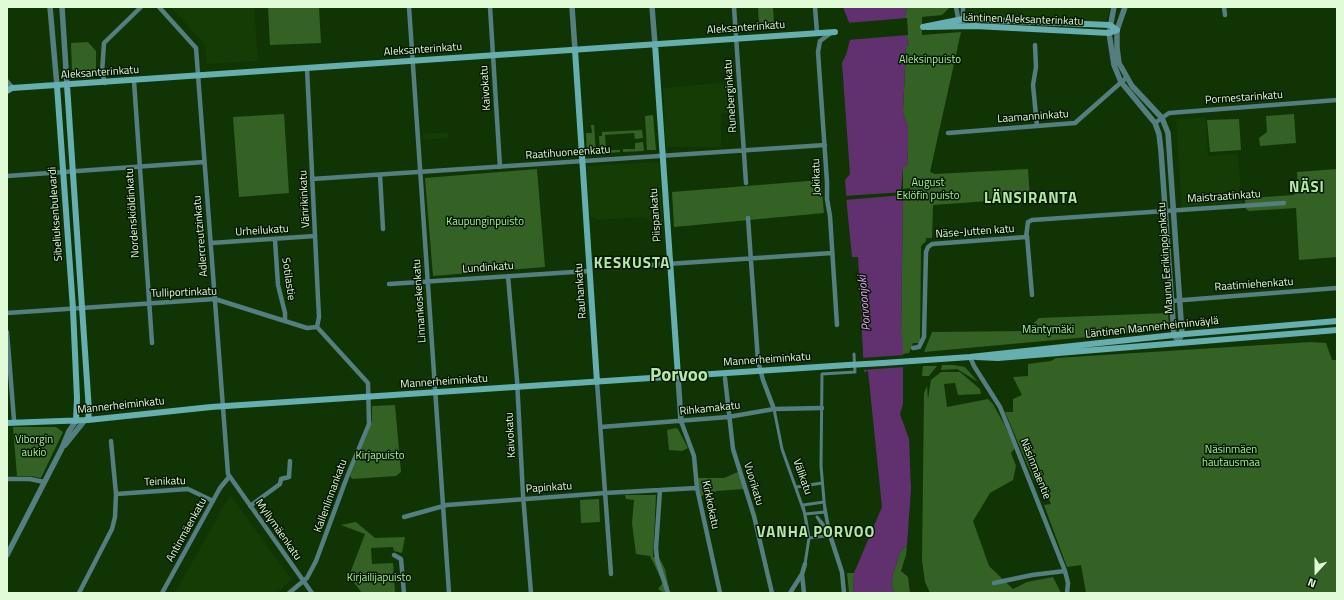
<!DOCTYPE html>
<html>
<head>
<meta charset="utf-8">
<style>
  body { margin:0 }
  #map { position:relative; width:1344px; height:600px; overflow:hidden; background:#113404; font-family:"Titillium Web",sans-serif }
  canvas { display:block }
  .frame { position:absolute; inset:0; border:8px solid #e1fbd9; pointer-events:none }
  .north { position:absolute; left:1296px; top:552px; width:40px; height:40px; -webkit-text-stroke:3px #061802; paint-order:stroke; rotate:201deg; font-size:11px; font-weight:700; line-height:16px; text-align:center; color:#e1fbd9 }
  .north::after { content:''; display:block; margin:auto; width:14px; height:18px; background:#e1fbd9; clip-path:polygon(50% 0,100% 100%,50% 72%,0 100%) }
</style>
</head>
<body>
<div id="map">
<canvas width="1344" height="600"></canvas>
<div class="frame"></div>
<div class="north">N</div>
</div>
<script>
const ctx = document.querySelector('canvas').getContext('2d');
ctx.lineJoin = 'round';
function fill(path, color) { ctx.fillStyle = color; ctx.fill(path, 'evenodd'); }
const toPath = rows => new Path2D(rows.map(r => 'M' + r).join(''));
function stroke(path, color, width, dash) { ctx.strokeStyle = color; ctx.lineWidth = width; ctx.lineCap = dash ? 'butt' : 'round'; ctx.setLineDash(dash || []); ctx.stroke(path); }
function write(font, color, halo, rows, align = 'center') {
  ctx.font = font + ' "Titillium Web",sans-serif'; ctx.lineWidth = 3; ctx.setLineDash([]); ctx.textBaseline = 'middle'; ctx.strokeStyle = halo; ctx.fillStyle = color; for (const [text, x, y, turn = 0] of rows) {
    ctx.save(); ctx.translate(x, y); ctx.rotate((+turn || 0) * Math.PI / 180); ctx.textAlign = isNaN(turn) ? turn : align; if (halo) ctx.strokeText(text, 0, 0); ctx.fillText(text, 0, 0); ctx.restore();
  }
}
const built = toPath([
  [171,7,254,7,258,61,207,64,205,45],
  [968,7,1111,7,1105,22,967,16],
  [730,82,732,112,721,114,721,147,666,147,663,88],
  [1206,118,1208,156,1238,154,1242,208,1182,212,1176,119],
  [448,132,448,138,423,140,423,134],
  [659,162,663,225,659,225,644,217,597,220,590,216,586,166],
  [230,495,292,580,276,593,175,593]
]);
const green = toPath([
  [268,7,319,7,321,43,270,45],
  [758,7,773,7,774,25,759,26],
  [907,7,950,7,942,15,922,17,922,35,961,32,930,172,935,174,1028,169,1030,198,933,205,932,238,926,238,926,241,921,246,921,250,920,343,913,343,909,353,903,354,901,333,903,196,911,196,910,188,903,189,903,167,907,166,908,149,908,128,903,112,906,46,909,45,906,36,905,17],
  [88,42,96,51,96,72,72,72,71,43],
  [284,114,289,193,239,197,233,117],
  [1294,114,1296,143,1260,146,1259,138,1267,132,1266,116],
  [653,115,656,150,647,150,645,116],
  [1239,119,1241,150,1210,152,1207,120],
  [591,125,594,125,596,154,587,155,586,133,592,133],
  [642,130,643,138,635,139,634,133,605,135,606,150,620,150,620,152,600,154,599,136,602,136,602,132],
  [643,142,644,151,623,152,623,149,635,149,635,143],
  [537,169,545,267,433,276,425,178],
  [1337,169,1337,257,1299,260,1296,208,1249,211,1246,209,1245,200,1251,198,1294,195,1298,189,1297,172],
  [821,180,824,213,674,227,672,192],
  [1168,313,1169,326,1164,330,924,352,932,332,1025,331,1039,318],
  [1310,342,1326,343,1332,360,1337,360,1337,593,1086,593,1081,565,1067,567,1047,513,1044,505,1051,504,1040,476,1034,480,1005,412,1013,412,1013,399,1022,395,1013,377,1028,376,1028,364,1051,361,1056,358],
  [942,365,954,365,965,367,978,382,957,369,941,370],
  [923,366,937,366,929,376,922,376],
  [941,372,960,372,980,389,981,394,958,395,955,383,944,384,947,407,988,399,993,404,1004,424,1015,448,1011,453,1016,466,1013,480,990,493,973,521,989,566,1013,589,1027,582,1053,577,1061,593,930,593,925,582,922,561,924,393,927,386,928,399,931,380],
  [395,405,401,472,396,476,352,479,350,476,372,421,372,406],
  [13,427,56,427,63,432,41,478,31,476,17,476],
  [676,428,678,429,688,448,682,451,669,450,667,430],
  [738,472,744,489,717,491,701,496,697,478,724,478],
  [625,495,656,495,653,557,659,557,665,569,670,593,664,593,658,589,663,583,650,556,636,554,632,523,634,500,626,499],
  [599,499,600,522,581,523,580,500],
  [356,522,375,538,405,537,402,553,394,551,393,547,371,548,372,564,393,563,395,593,362,593,349,576,365,534,341,525],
  [907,545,906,555,901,571,908,577,910,593,894,593,891,581,900,552],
  [847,573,854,573,853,593,849,593]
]);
const water = toPath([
  [843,7,907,7,905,17,906,36,909,45,906,46,903,112,908,128,908,149,907,167,903,167,901,191,903,196,901,333,903,343,903,404,900,414,909,439,911,489,907,545,900,552,891,581,894,593,853,593,854,573,882,507,868,371,864,372,858,257,852,257,847,207,845,180,850,174,842,63,846,55,850,40,850,25]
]);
const pier = toPath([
  [907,18,908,35,848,40,847,23],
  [904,192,905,195,844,200,844,196],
  [905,355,905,367,862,370,861,358]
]);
const pedestrian = toPath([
  [774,409,782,449,805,514,809,538,805,564],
  [797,487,822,483],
  [824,502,830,535,827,536,823,524,817,517,822,525,826,536,809,538,803,505,824,502],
  [805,514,825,512],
  [829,532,825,512,821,466,822,374,855,372,854,354]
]);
const minor = toPath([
  [159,7,196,48,228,474,312,593],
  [409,7,449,593],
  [490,7,500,167],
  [734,7,746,183],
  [815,7,817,33],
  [956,7,959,23],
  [1224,7,1225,15],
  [963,21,963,7],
  [831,33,820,41,818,52,827,182,827,199,830,216,837,325],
  [1035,45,1036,67,1033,85,1037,126],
  [307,68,318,298,319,317,317,327],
  [134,81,152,343],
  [105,83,102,73,104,43,141,7],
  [1155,123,1169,113,1337,100],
  [948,133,1075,123,1126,78],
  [380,175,383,229],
  [7,176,204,162],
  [312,179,825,145],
  [748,218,758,361,763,380,774,409],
  [1027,236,1032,295],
  [275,240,278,285,285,313,285,321],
  [211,243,315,236],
  [652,265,832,253],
  [508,276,517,380,523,495,531,593],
  [389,284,589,271],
  [1171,301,1337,288],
  [7,313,215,299,307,328,317,327,368,383,369,424,347,477,316,561,307,578,289,593],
  [7,332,14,420],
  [913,348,919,347,924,337,926,252,928,247,932,244,1026,237,1028,222,1032,220,1284,203],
  [970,357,974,366,1000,407,1009,429,1065,571,1068,583,1067,593],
  [725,378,733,449,754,516,772,593],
  [597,382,611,574],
  [681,421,694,456,697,488,720,593],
  [601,427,728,417,774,409,822,408],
  [7,479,30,479,44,482],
  [660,490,656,548,657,560,668,593],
  [116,494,188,489,213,501],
  [250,506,280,484,281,479,289,477,290,461],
  [404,517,447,505,605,493,697,488],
  [829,532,842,572,844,593],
  [394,555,401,559,404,593],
  [994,583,1032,575,1065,571],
  [79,593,112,529,115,517,116,494,111,441],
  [162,593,220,488,229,477],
  [790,593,802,574],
  [804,593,802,574,805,564]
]);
const tertiary = toPath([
  [50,7,57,86],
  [62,7,67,85],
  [572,7,575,50],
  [652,7,655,44],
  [1114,7,1109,33,1114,65,1121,82,1155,123,1159,134,1161,151,1174,335,1176,338],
  [1125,7,1117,30,1117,48,1119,63,1132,86,1162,118,1168,133,1182,334,1178,342],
  [7,82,12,88],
  [678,376,681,421],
  [65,445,85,420],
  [7,555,62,448,69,431,76,421]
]);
const secondary = toPath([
  [923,27,963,19,1110,25,1117,30],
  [927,27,975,26,1109,33,1117,30],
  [655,44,678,376],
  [575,50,597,382],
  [67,85,89,411,88,420],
  [57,86,73,309,77,398,76,421],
  [7,91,12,88,835,32],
  [976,357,998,358,1337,330],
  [883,363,970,357,1174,335,1337,321],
  [7,423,88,420,211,407,848,365]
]);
const secondaryBridge = toPath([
  [848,365,883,363]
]);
const streetNames = [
  ["Läntinen Aleksanterinkatu",1023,20,2],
  ["Aleksanterinkatu",746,28,-4],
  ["Aleksanterinkatu",423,50,-4],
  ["Aleksanterinkatu",100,73,-4],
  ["Kaivokatu",486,88,-94],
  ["Runeberginkatu",731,96,-94],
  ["Pormestarinkatu",1244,98,-4],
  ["Laamanninkatu",1033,117,-4],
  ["Raatihuoneenkatu",568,153,-4],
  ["Jokikatu",817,177,-92],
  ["Maistraatinkatu",1224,197,-4],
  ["Vänrikinkatu",305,199,-93],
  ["Nordenskiöldinkatu",133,213,-94],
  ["Sibeliuksenbulevardi",56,214,-94],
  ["Piispankatu",656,215,-94],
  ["Urheilukatu",262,231,-4],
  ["Näse-Jutten katu",975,232,-4],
  ["Adlercreutzinkatu",201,236,-95],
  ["Maunu Eerikinpojankatu",1166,258,-94],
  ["Lundinkatu",488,268,-4],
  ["Sotilastie",288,279,82],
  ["Raatimiehenkatu",1254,285,-4],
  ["Rauhankatu",581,291,-94],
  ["Tulliportinkatu",184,293,-2],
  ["Linnankoskenkatu",420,301,-94],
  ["Läntinen Mannerheiminväylä",1152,328,-6],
  ["Mannerheiminkatu",767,360,-4],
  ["Mannerheiminkatu",444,382,-4],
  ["Mannerheiminkatu",121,406,-6],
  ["Rihkamakatu",710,409,-6],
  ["Kaivokatu",511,435,-93],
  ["Näsinmäentie",1035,469,68],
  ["Välikatu",802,477,70],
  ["Teinikatu",165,482,-2],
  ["Vuorikatu",753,484,73],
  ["Papinkatu",549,488,-4],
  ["Kallenlinnankatu",331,496,-70],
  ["Kirkkokatu",710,505,78],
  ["Antinmäenkatu",187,530,-61],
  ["Myllymäenkatu",278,530,55]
];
const parkNames = [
  ["Aleksinpuisto",930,60],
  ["August",928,183],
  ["Eklöfin puisto",928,196],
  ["Kaupunginpuisto",485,222],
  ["Mäntymäki",1048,330],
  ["Viborgin",34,440],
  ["aukio",34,453],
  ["Näsinmäen",1231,450],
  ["hautausmaa",1231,463],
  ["Kirjapuisto",380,456],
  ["Kirjailijapuisto",379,578]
];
const waterNames = [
  ["Porvoonjoki",865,303,-95]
];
const districtNames = [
  ["NÄSI",1307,188],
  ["LÄNSIRANTA",1031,199],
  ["KESKUSTA",632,264],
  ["VANHA PORVOO",816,533]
];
const townNames = [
  ["Porvoo",679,376]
];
fill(built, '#153c05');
fill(green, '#336224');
fill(water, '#61306f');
fill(pier, '#113404');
stroke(pedestrian, '#547e80', 3);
stroke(minor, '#547e80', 4.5);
stroke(tertiary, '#547e80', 5.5);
stroke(secondary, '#67aeb0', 6);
stroke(secondaryBridge, '#67aeb0', 6);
write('11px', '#e1fbd9', '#061802', streetNames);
write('11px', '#a5ef90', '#061802', parkNames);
write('italic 12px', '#eba4ff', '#061802', waterNames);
ctx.letterSpacing = '1px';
write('bold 15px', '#b4e8a5', '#061802', districtNames);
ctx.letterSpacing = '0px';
write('bold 19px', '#b4e8a5', '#061802', townNames);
</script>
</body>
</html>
